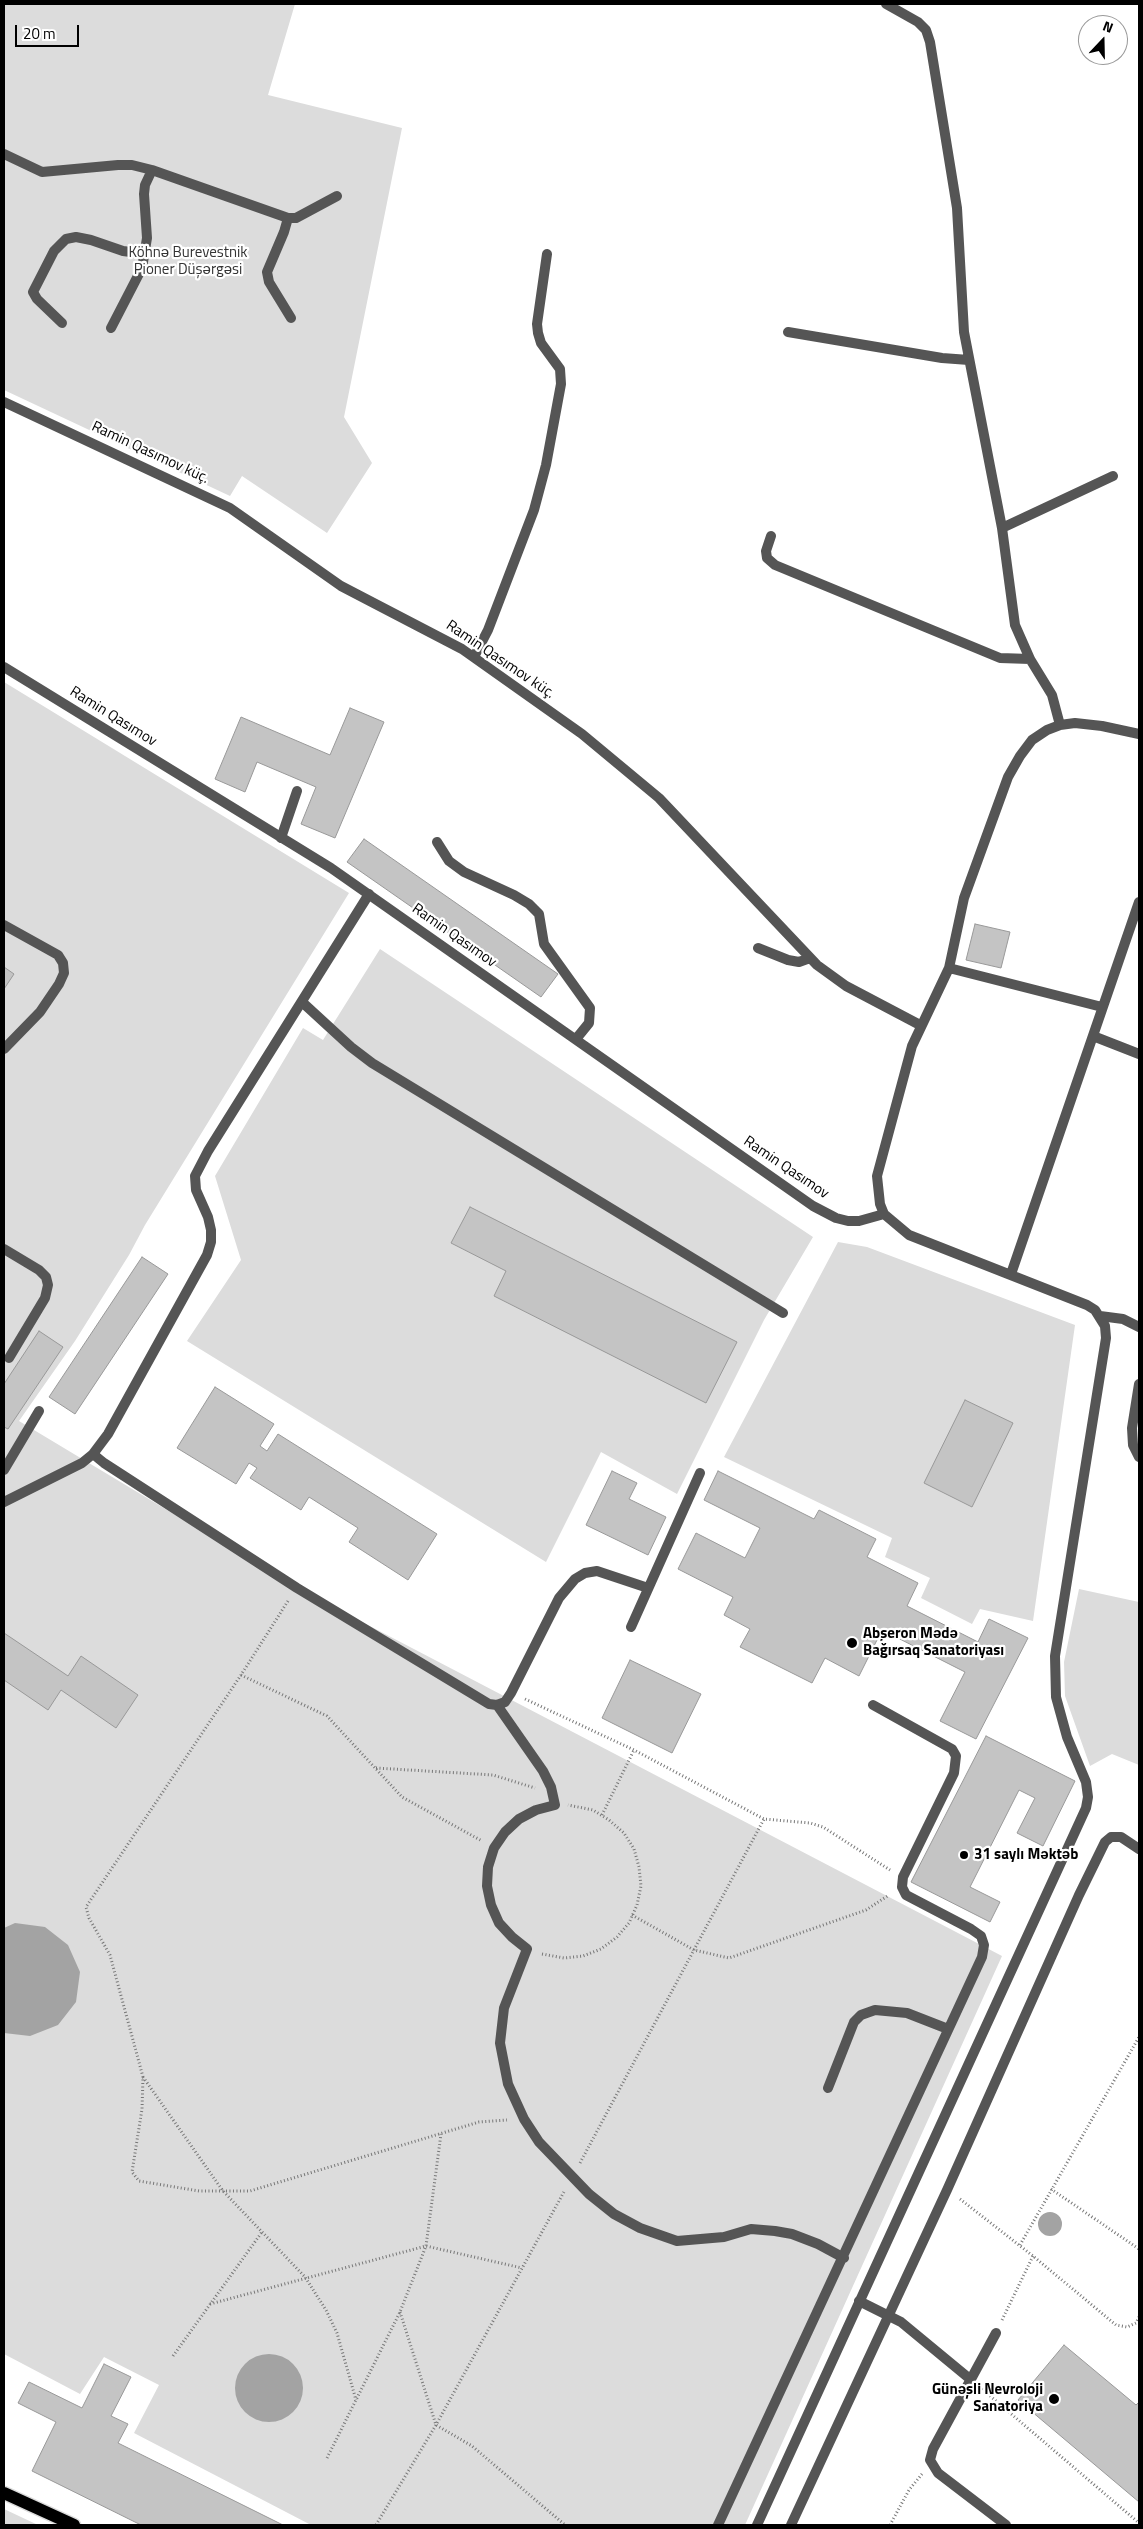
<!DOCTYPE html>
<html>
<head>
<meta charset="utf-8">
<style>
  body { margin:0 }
  #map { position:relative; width:1143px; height:2529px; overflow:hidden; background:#fff; font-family:"Titillium Web",sans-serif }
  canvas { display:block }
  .frame { position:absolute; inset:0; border:5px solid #000; pointer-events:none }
  .north { position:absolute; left:1078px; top:15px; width:50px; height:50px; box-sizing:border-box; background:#fff; border:1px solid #999; border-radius:50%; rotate:21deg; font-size:14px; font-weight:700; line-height:20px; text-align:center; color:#000 }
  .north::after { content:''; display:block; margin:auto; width:18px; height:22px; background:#000; clip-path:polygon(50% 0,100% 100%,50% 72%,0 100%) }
  .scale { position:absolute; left:15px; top:25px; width:64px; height:22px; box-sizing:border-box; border:2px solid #000; border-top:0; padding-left:6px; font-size:15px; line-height:18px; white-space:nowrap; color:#000; -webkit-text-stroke:4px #fff; paint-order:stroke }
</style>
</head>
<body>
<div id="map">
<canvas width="1143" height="2529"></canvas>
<div class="frame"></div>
<div class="north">N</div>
<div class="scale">20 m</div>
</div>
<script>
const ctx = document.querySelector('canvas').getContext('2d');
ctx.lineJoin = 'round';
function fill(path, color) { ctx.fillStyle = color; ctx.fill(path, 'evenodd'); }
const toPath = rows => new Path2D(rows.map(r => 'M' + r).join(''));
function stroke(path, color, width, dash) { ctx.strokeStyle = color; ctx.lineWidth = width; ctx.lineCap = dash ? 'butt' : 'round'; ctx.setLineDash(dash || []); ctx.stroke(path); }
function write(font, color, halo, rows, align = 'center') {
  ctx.font = font + ' "Titillium Web",sans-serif'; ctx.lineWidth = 4.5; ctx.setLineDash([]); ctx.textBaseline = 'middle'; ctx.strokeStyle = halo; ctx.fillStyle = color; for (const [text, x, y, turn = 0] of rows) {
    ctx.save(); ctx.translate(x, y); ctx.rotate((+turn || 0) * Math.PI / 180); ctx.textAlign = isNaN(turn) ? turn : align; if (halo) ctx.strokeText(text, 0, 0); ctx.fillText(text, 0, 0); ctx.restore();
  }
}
const green = toPath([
  [4,4,295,4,268,95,402,128,344,417,372,463,327,533,242,476,230,496,4,390],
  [4,682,349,893,145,1225,129,1255,75,1341,19,1421,297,1588,1002,1956,745,2525,311,2525,134,2433,159,2385,104,2357,80,2394,4,2354],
  [380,949,813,1237,764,1320,677,1494,601,1452,546,1562,187,1341,241,1260,215,1176,303,1028,323,1040],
  [838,1242,867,1247,1075,1325,1033,1621,980,1609,972,1624,921,1598,930,1578,885,1557,892,1538,724,1457],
  [1079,1589,1139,1602,1139,1765,1112,1754,1090,1766,1065,1696,1064,1662],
  [4,2509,38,2525,4,2525]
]);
const water = toPath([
  [15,1923,45,1927,68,1945,80,1972,76,2002,58,2025,30,2036,4,2033,4,1928],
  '1038 2224a12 12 0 1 1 24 0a12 12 0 1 1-24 0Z',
  '235 2388a34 34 0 1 1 68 0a34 34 0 1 1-68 0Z'
]);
const building = toPath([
  [350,708,384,722,335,838,301,824,316,787,257,762,245,792,215,779,241,717,330,755,350,708],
  [364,839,558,974,541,997,347,862,364,839],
  [975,924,1010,932,1001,968,966,960,975,924],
  [4,967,14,974,4,989,4,967],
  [470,1207,737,1342,706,1403,494,1296,506,1271,451,1243,470,1207],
  [142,1257,168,1274,75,1414,49,1397,142,1257],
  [39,1331,63,1347,8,1429,4,1427,4,1384,39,1331],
  [215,1387,274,1424,260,1446,267,1451,278,1434,437,1534,408,1580,349,1542,358,1528,309,1497,301,1510,250,1478,257,1468,249,1463,236,1484,177,1448,215,1387],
  [965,1400,1013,1423,972,1507,924,1483,965,1400],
  [612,1471,637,1483,629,1499,666,1517,648,1555,586,1525,612,1471],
  [718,1471,814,1519,819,1510,876,1539,867,1557,918,1583,907,1606,978,1642,989,1619,1028,1638,976,1739,940,1721,965,1672,882,1630,859,1676,825,1658,812,1683,740,1647,750,1629,724,1615,733,1597,678,1569,696,1533,745,1558,760,1528,704,1500,718,1471],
  [4,1633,68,1676,81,1656,138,1695,116,1728,61,1690,48,1710,4,1680,4,1633],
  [630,1660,701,1694,672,1753,602,1718,630,1660],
  [986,1736,1075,1781,1043,1846,1017,1833,1035,1798,1019,1790,970,1887,1000,1902,990,1922,911,1882,986,1736],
  [1064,2345,1136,2405,1139,2402,1139,2502,1018,2400,1064,2345],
  [104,2364,131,2377,111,2416,128,2424,118,2443,283,2525,141,2525,32,2471,56,2422,18,2403,29,2382,82,2408,104,2364]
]);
const path = toPath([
  [288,1601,241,1675,86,1907,89,1918,110,1955,143,2077,142,2109,132,2172,139,2181,199,2191,250,2191,479,2122,507,2120],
  [241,1675,327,1716,402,1797,482,1841],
  [525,1699,634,1750,764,1819,810,1823,823,1827,890,1870],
  [376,1768,493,1775,535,1788],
  [602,1815,634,1750],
  [632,1915,694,1950,729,1958,866,1910,889,1895],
  [542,1954,564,1958,583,1956,601,1949,617,1937,629,1923,637,1905,641,1886,639,1867,634,1849,624,1833,609,1820,593,1810,568,1805],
  [143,2077,223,2191,305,2277,326,2310,337,2333,356,2400],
  [580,2163,764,1819],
  [1051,2189,1139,2249],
  [960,2199,1033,2256,1116,2325,1127,2327,1136,2323,1139,2317],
  [1020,2245,1139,2037],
  [210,2304,426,2246,522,2268],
  [400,2312,436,2425,472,2446,565,2525],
  [1002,2320,1033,2256],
  [173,2356,262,2232],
  [982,2389,1139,2523],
  [327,2458,400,2312,426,2246,441,2134],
  [376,2525,436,2425,565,2190],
  [890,2525,909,2490,922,2474]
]);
const lane = toPath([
  [4,154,42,172,118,165,132,165,152,170,145,185,144,194,147,238,142,268,111,328],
  [152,170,288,218,296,218,337,196],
  [288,218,284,232,267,272,269,282,291,318],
  [62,323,37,299,33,292,54,251,66,239,76,237,91,240,123,251,146,254],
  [281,838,297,791],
  [4,925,58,955,63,963,64,973,59,984,40,1012,4,1049],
  [302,1002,351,1047,372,1063,783,1313],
  [4,1249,39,1270,46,1277,48,1285,45,1298,9,1358],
  [1139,1384,1132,1428,1133,1445,1139,1457],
  [93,1454,104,1463,297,1588,489,1704,497,1705,505,1702,511,1693,559,1598,575,1579,585,1573,597,1571,648,1588],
  [4,1470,39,1411],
  [4,1502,82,1463,93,1454,108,1434,207,1255,211,1242,211,1230,208,1217,196,1190,195,1176,208,1151,369,894],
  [631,1627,700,1473],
  [497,1705,543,1771,551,1787,555,1805,536,1810,519,1819,505,1832,494,1848,488,1867,487,1886,491,1905,499,1923,512,1937,527,1949,504,2008,500,2043,508,2084,524,2119,539,2142,589,2194,614,2214,640,2228,677,2241,724,2237,751,2229,775,2231,792,2234,818,2244,844,2258],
  [828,2088,854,2022,861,2015,875,2010,907,2013,948,2029],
  [859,2301,901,2322,970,2379],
  [996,2333,933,2449,930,2460,938,2473,1006,2525],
  [718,2525,982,1957,984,1945,981,1936,971,1929,906,1895,902,1887,903,1877,954,1773,956,1756,952,1749,873,1705],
  [791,2525,947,2190,1079,1895,1105,1842,1111,1837,1121,1837,1139,1849]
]);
const street = toPath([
  [886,4,918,22,926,30,930,42,957,208,964,332,1002,528,1015,625,1030,659,1052,695,1060,725],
  [788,332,942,358,969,360],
  [4,402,230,508,341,586,462,649,582,734,659,798,817,965,846,986,920,1025],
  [1002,528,1113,476],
  [771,536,766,551,767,558,775,565,1000,658,1030,659],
  [474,657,488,630,534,510,546,465,561,384,560,369,541,343,538,333,537,324,547,254],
  [4,667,331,868,813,1206,836,1218,848,1221,859,1221,884,1214],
  [437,842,449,861,464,872,514,895,529,904,539,914,544,944,590,1008,589,1023,576,1039],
  [758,948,788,960,799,962,810,958],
  [949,968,1102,1007],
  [1093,1036,1139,1054],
  [1011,1274,1139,902],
  [1100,1316,1123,1319,1139,1327],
  [757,2525,1086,1808,1088,1797,1086,1782,1067,1737,1056,1697,1055,1656,1106,1338,1105,1326,1095,1310,1087,1305,909,1235,884,1214,880,1204,877,1176,912,1046,949,968,964,898,1008,777,1020,756,1032,740,1047,730,1060,725,1075,723,1102,726,1139,734]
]);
const primary = toPath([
  [4,2493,74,2525]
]);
const markers = [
  [852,1643,6,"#000"],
  [964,1855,5,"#000"],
  [1054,2399,6,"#000"]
];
const parkNames = [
  ["Köhnə Burevestnik",188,253],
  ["Pioner Düşərgəsi",188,270]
];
const streetNames = [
  ["Ramin Qasımov küç.",150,453,25],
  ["Ramin Qasımov küç.",500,660,34],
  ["Ramin Qasımov",113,717,32],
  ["Ramin Qasımov",454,936,35],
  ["Ramin Qasımov",786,1168,34]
];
const poiNames = [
  ["Abşeron Mədə",863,1634],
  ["Bağırsaq Sanatoriyası",863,1651],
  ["31 saylı Məktəb",974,1855],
  ["Günəşli Nevroloji",1043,2390,"right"],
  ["Sanatoriya",1043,2407,"right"]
];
fill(green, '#dcdcdc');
fill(water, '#a3a3a3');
fill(building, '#c4c4c4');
stroke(building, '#999', 1);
stroke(primary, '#dbdbdb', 15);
stroke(path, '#777', 3, [1, 2.5]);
stroke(lane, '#555', 10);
stroke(street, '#555', 10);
stroke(primary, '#000', 12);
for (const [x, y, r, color] of markers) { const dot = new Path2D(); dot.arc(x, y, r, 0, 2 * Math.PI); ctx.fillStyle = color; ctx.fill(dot); stroke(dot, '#fff', 2); }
write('15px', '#333', '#fff', parkNames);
write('15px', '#000', '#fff', streetNames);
write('bold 15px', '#000', '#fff', poiNames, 'left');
</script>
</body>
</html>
